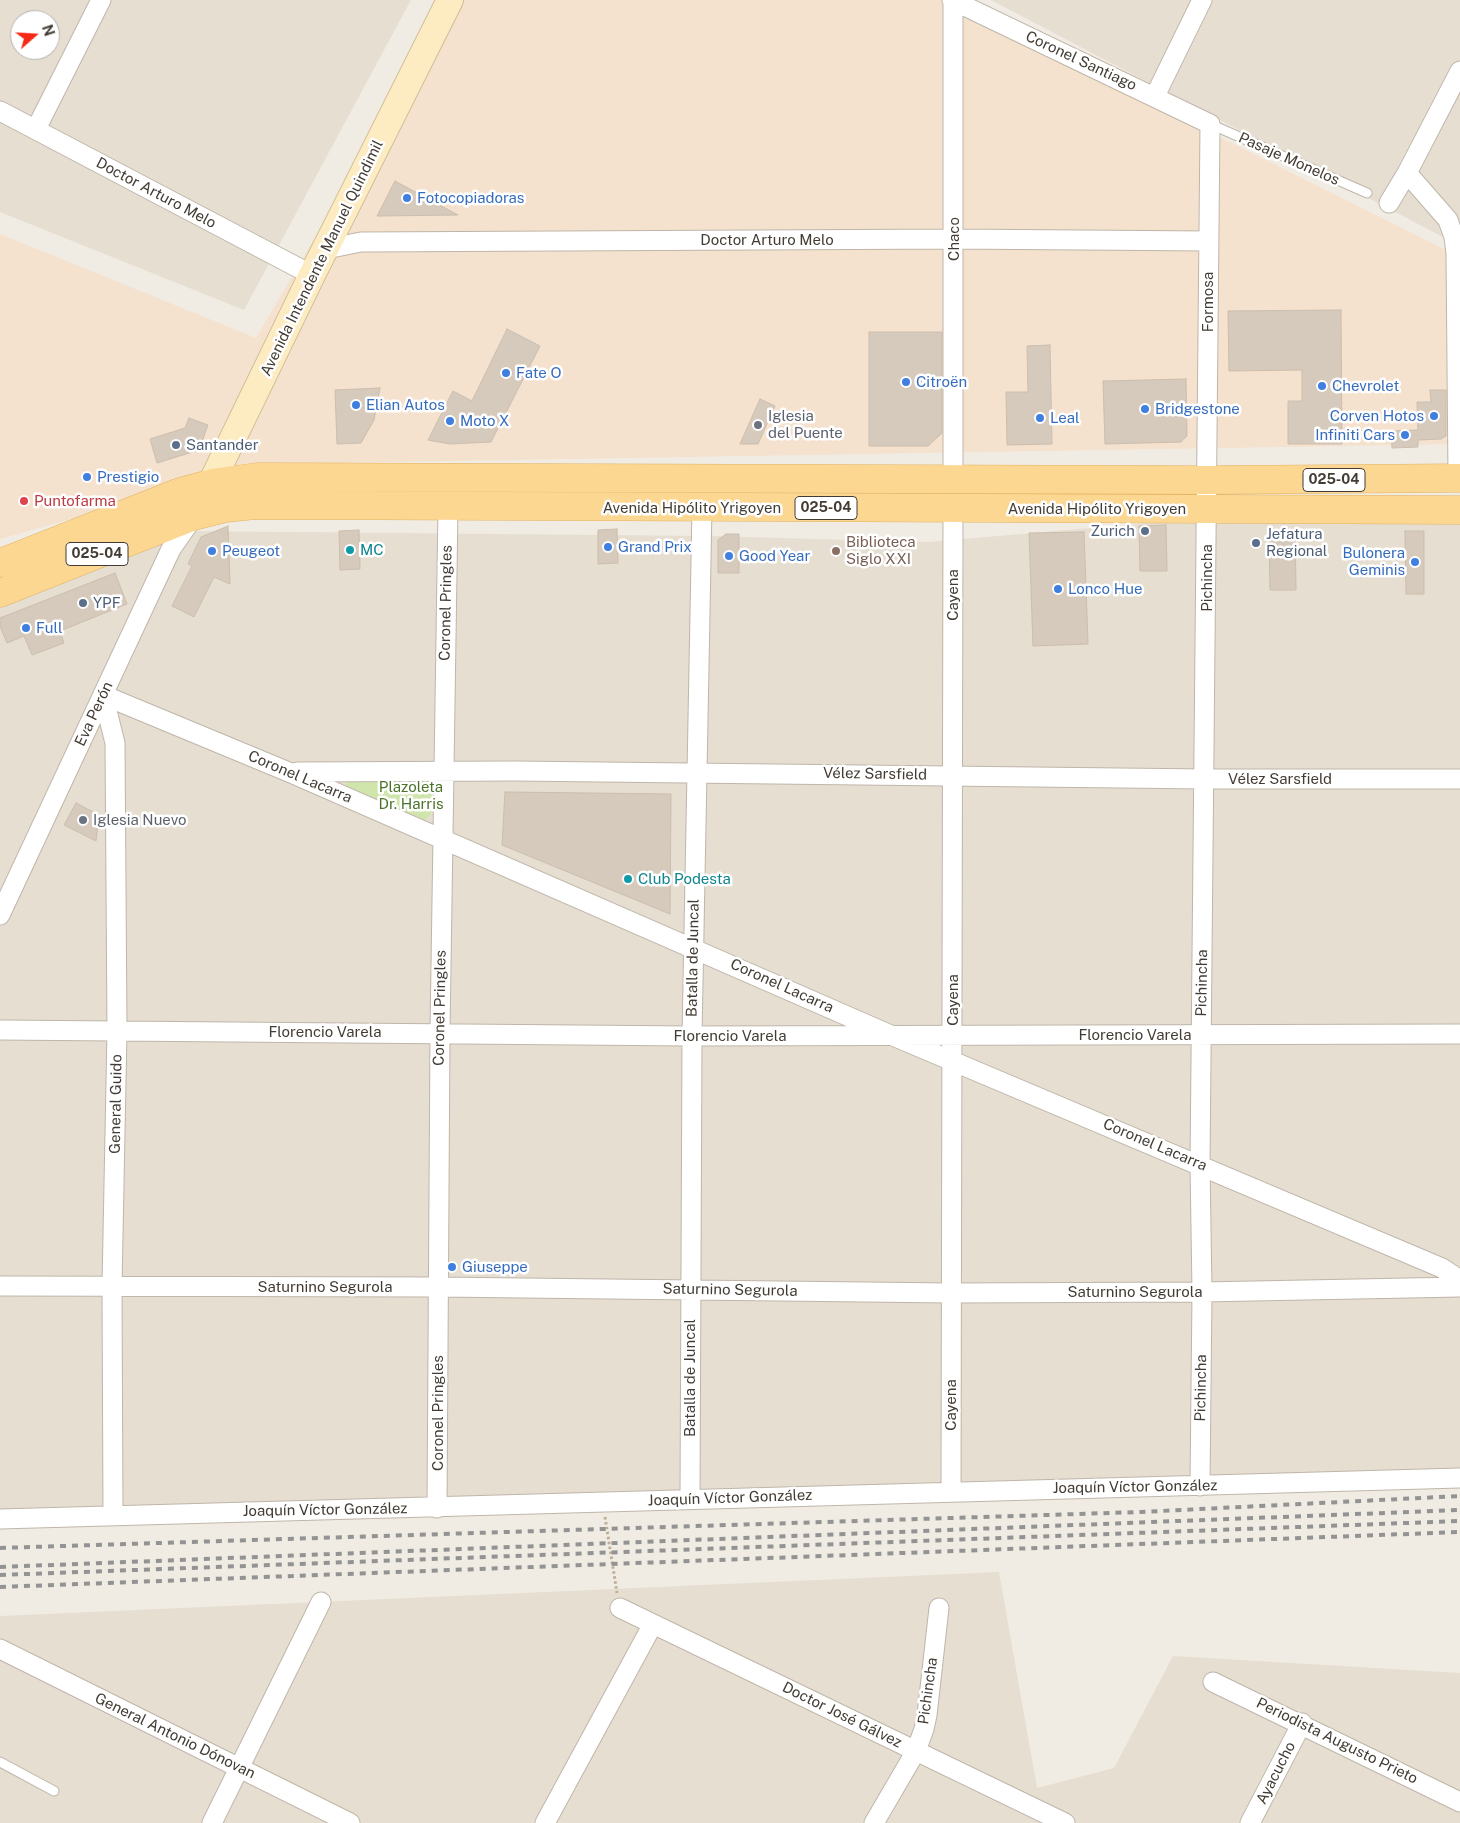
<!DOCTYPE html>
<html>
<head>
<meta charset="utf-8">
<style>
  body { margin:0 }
  #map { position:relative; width:1460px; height:1823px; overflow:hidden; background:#f1ece3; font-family:"Public Sans",sans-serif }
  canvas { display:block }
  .north { position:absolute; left:10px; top:10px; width:50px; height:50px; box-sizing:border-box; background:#fff; border:1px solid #b4b1ae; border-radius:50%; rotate:71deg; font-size:14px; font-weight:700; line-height:20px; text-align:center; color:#433c34 }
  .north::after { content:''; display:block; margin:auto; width:18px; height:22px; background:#f52a16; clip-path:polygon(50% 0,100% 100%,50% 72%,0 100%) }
</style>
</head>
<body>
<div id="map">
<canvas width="1460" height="1823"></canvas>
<div class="north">N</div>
</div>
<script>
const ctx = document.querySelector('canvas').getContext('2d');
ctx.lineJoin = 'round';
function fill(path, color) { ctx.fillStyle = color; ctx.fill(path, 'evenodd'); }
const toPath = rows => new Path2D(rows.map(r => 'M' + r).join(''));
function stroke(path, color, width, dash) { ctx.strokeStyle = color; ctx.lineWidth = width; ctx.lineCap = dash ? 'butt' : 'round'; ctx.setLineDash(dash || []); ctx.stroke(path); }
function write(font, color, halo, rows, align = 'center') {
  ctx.font = font + ' "Public Sans",sans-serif'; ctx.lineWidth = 5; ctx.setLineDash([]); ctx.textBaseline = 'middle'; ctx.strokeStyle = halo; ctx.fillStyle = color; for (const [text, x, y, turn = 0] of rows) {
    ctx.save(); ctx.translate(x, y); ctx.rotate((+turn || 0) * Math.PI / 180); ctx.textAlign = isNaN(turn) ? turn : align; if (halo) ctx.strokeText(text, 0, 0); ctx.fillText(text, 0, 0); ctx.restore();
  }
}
const residential = toPath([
  [0,0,411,0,244,310,0,212],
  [20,20,50,20,50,50,20,50],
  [991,0,1460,0,1460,246],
  [1219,517,1460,517,1460,1471,0,1519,0,605,192,531,708,536,928,542],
  [999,1572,1037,1788,1114,1768,1173,1656,1460,1673,1460,1823,0,1823,0,1616]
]);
const commercial = toPath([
  [454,0,945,0,1460,257,1460,444,268,464,0,539,0,234,256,338]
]);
const green = toPath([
  [350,776,426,777,432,785,431,814,423,821,348,790,346,783]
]);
const building = toPath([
  [395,181,458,215,377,216,395,181],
  [1341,310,1342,444,1288,444,1288,401,1302,401,1302,370,1229,371,1228,311,1341,310],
  [507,329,540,346,491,442,450,444,428,440,453,391,472,401,507,329],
  [869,332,942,332,942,433,928,446,869,446,869,332],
  [1050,345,1052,444,1007,445,1006,392,1028,392,1027,346,1050,345],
  [1186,379,1187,436,1181,442,1105,444,1103,381,1186,379],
  [380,388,374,420,361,443,337,444,335,390,380,388],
  [1430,390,1446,390,1446,436,1441,439,1418,440,1418,447,1392,448,1391,431,1418,430,1417,402,1431,402,1430,390],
  [760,399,775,406,758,444,740,444,760,399],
  [189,418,208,425,199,450,157,463,150,439,185,428,189,418],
  [1166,525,1167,571,1140,571,1139,526,1166,525],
  [228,526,230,584,214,577,194,617,172,606,192,566,188,564,201,537,228,526],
  [617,529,618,563,598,564,598,530,617,529],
  [359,530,360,569,340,570,339,531,359,530],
  [1405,531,1424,531,1424,594,1406,594,1405,531],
  [1084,532,1088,644,1033,646,1029,533,1084,532],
  [1269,532,1295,532,1296,590,1270,590,1269,532],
  [726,534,739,534,739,573,718,573,718,540,726,534],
  [115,573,127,604,60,631,64,643,32,655,24,636,7,643,0,626,0,618,115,573],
  [505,792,671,794,670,914,502,845,505,792],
  [76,803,99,815,96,841,64,825,76,803]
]);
const path = toPath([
  [605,1517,617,1593]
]);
const lane = toPath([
  [1210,124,1367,193],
  [0,1762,54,1791]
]);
const street = toPath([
  [952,0,1210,124,1200,1164,1202,1292,1200,1486],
  [1155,96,1202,0],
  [0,111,312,275],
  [36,129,101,0],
  [1407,173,1448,220,1454,237,1456,254,1458,478],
  [1389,203,1407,173,1460,71],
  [326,249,361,242,954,239,1208,241],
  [953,478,953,0],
  [103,695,291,773,893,1036,1442,1268,1460,1280],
  [103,695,115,743,117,1031,112,1286,113,1515],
  [297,772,515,771,1206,779,1460,779],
  [0,915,171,549,194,516],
  [0,1030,692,1036,1460,1034],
  [0,1286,438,1287,950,1293,1202,1292,1460,1287],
  [951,1491,953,509],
  [690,1499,692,1036,702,508],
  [437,1508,440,1032,448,507],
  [0,1519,1460,1478],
  [620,1608,1065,1823],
  [0,1649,350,1823],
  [1213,1682,1460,1802],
  [212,1823,321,1602],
  [545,1823,653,1624],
  [874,1823,916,1751,924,1729,927,1715,939,1608],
  [1250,1823,1302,1723]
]);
const secondary = toPath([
  [203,500,312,275,450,0]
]);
const primary = toPath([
  [0,563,180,492,213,483,258,477,1208,480,1460,478],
  [0,593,194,516,226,508,255,505,1460,510]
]);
const rail = toPath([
  [0,1548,1141,1512,1460,1496],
  [0,1567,1460,1510],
  [0,1575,1460,1521],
  [0,1587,1460,1532]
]);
const markers = [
  [407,198,5,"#3f7fe0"],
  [506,373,5,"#3f7fe0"],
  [906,382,5,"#3f7fe0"],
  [1322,386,5,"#3f7fe0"],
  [356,405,5,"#3f7fe0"],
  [1145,409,5,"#3f7fe0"],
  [1434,416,5,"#3f7fe0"],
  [1040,418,5,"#3f7fe0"],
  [450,421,5,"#3f7fe0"],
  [758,425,5,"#6b7280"],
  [1405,435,5,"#3f7fe0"],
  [176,445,5,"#5c6f8a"],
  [87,477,5,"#3f7fe0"],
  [24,501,5,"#e0444e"],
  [1145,531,5,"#5c6f8a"],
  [1256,543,5,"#5c6f8a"],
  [608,547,5,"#3f7fe0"],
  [350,550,5,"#0f9aa8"],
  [212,551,5,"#3f7fe0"],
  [836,551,5,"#8d6e63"],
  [729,556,5,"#3f7fe0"],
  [1415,562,5,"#3f7fe0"],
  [1058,589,5,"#3f7fe0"],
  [83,603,5,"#5c6f8a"],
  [26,628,5,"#3f7fe0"],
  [83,820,5,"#6b7280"],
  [628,879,5,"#0f9aa8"],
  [452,1267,5,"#3f7fe0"]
];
const shields = [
  [1334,480,62],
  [826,508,62],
  [97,554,62]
];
const shieldNames = [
  ["025-04",1334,480],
  ["025-04",826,508],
  ["025-04",97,554]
];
const streetNames = [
  ["Coronel Santiago",1081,61,25],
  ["Pasaje Monelos",1289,159,24],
  ["Doctor Arturo Melo",156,193,28],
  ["Chaco",954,239,-90],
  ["Doctor Arturo Melo",767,240],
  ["Avenida Intendente Manuel Quindimil",322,258,-64],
  ["Formosa",1208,302,-90],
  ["Avenida Hipólito Yrigoyen",692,508],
  ["Avenida Hipólito Yrigoyen",1097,509],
  ["Pichincha",1207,578,-90],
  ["Cayena",953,595,-90],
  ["Coronel Pringles",446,603,-89],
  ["Eva Perón",94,714,-65],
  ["Vélez Sarsfield",875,774,1],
  ["Coronel Lacarra",300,777,23],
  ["Vélez Sarsfield",1280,779],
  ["Batalla de Juncal",693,958,-89],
  ["Pichincha",1202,983,-89],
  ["Coronel Lacarra",782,986,24],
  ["Cayena",953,1000,-90],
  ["Coronel Pringles",440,1008,-89],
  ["Florencio Varela",325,1032],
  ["Florencio Varela",1135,1035],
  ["Florencio Varela",730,1036],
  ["General Guido",116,1104,-89],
  ["Coronel Lacarra",1155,1145,23],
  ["Saturnino Segurola",325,1287],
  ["Saturnino Segurola",730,1290,1],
  ["Saturnino Segurola",1135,1292],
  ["Batalla de Juncal",690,1378,-90],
  ["Pichincha",1201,1388,-89],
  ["Cayena",951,1405,-90],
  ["Coronel Pringles",438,1413,-90],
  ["Joaquín Víctor González",1135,1487,-1],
  ["Joaquín Víctor González",730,1498,-2],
  ["Joaquín Víctor González",325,1510,-1],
  ["Pichincha",928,1691,-82],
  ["Doctor José Gálvez",842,1715,26],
  ["General Antonio Dónovan",175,1736,26],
  ["Periodista Augusto Prieto",1337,1741,26],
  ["Ayacucho",1276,1773,-63]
];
const shopNames = [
  ["Fotocopiadoras",417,198],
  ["Fate O",516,373],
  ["Citroën",916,382],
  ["Chevrolet",1332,386],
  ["Elian Autos",366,405],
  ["Bridgestone",1155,409],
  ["Corven Hotos",1424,416,"right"],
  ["Leal",1050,418],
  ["Moto X",460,421],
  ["Infiniti Cars",1395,435,"right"],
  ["Prestigio",97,477],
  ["Grand Prix",618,547],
  ["Peugeot",222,551],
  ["Bulonera",1405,553,"right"],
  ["Geminis",1405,570,"right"],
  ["Good Year",739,556],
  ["Lonco Hue",1068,589],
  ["Full",36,628],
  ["Giuseppe",462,1267]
];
const worshipNames = [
  ["Iglesia",768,416],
  ["del Puente",768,433],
  ["Iglesia Nuevo",93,820]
];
const serviceNames = [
  ["Santander",186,445],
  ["Zurich",1135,531,"right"],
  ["Jefatura",1266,534],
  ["Regional",1266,551],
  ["YPF",93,603]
];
const healthNames = [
  ["Puntofarma",34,501]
];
const educationNames = [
  ["Biblioteca",846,542],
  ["Siglo XXI",846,559]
];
const cultureNames = [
  ["MC",360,550],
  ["Club Podesta",638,879]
];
const parkNames = [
  ["Plazoleta",411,787],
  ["Dr. Harris",411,804]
];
fill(residential, '#e5ded1');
fill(commercial, '#f4e1ce');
fill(green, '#cfe5ac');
fill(building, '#d6cabc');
stroke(building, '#cdbead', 1);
stroke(lane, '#bfb6a9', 11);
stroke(street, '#bfb6a9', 21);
stroke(secondary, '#d1bd94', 28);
stroke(primary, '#e0b262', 29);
stroke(path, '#beae98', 3, [2.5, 2.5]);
stroke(lane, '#fff', 9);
stroke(street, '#fff', 19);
stroke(secondary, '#fdebc1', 26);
stroke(primary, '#fcd792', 28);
stroke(rail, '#939393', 4, [6, 6]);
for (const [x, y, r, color] of markers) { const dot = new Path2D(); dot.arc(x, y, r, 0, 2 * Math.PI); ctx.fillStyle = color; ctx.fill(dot); stroke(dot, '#fff', 2); }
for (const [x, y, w] of shields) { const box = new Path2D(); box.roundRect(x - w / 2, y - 11.5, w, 23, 4); ctx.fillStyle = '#fff'; ctx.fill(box); stroke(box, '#433c34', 1); }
write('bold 14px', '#433c34', null, shieldNames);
write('15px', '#433c34', '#fff', streetNames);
write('15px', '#366cbe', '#fff', shopNames, 'left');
write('15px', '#5b616d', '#fff', worshipNames, 'left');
write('15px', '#4e5e75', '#fff', serviceNames, 'left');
write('15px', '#be3a42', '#fff', healthNames, 'left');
write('15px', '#785e54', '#fff', educationNames, 'left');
write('15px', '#0d838f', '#fff', cultureNames, 'left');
write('15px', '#4a7329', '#fff', parkNames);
</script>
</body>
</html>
